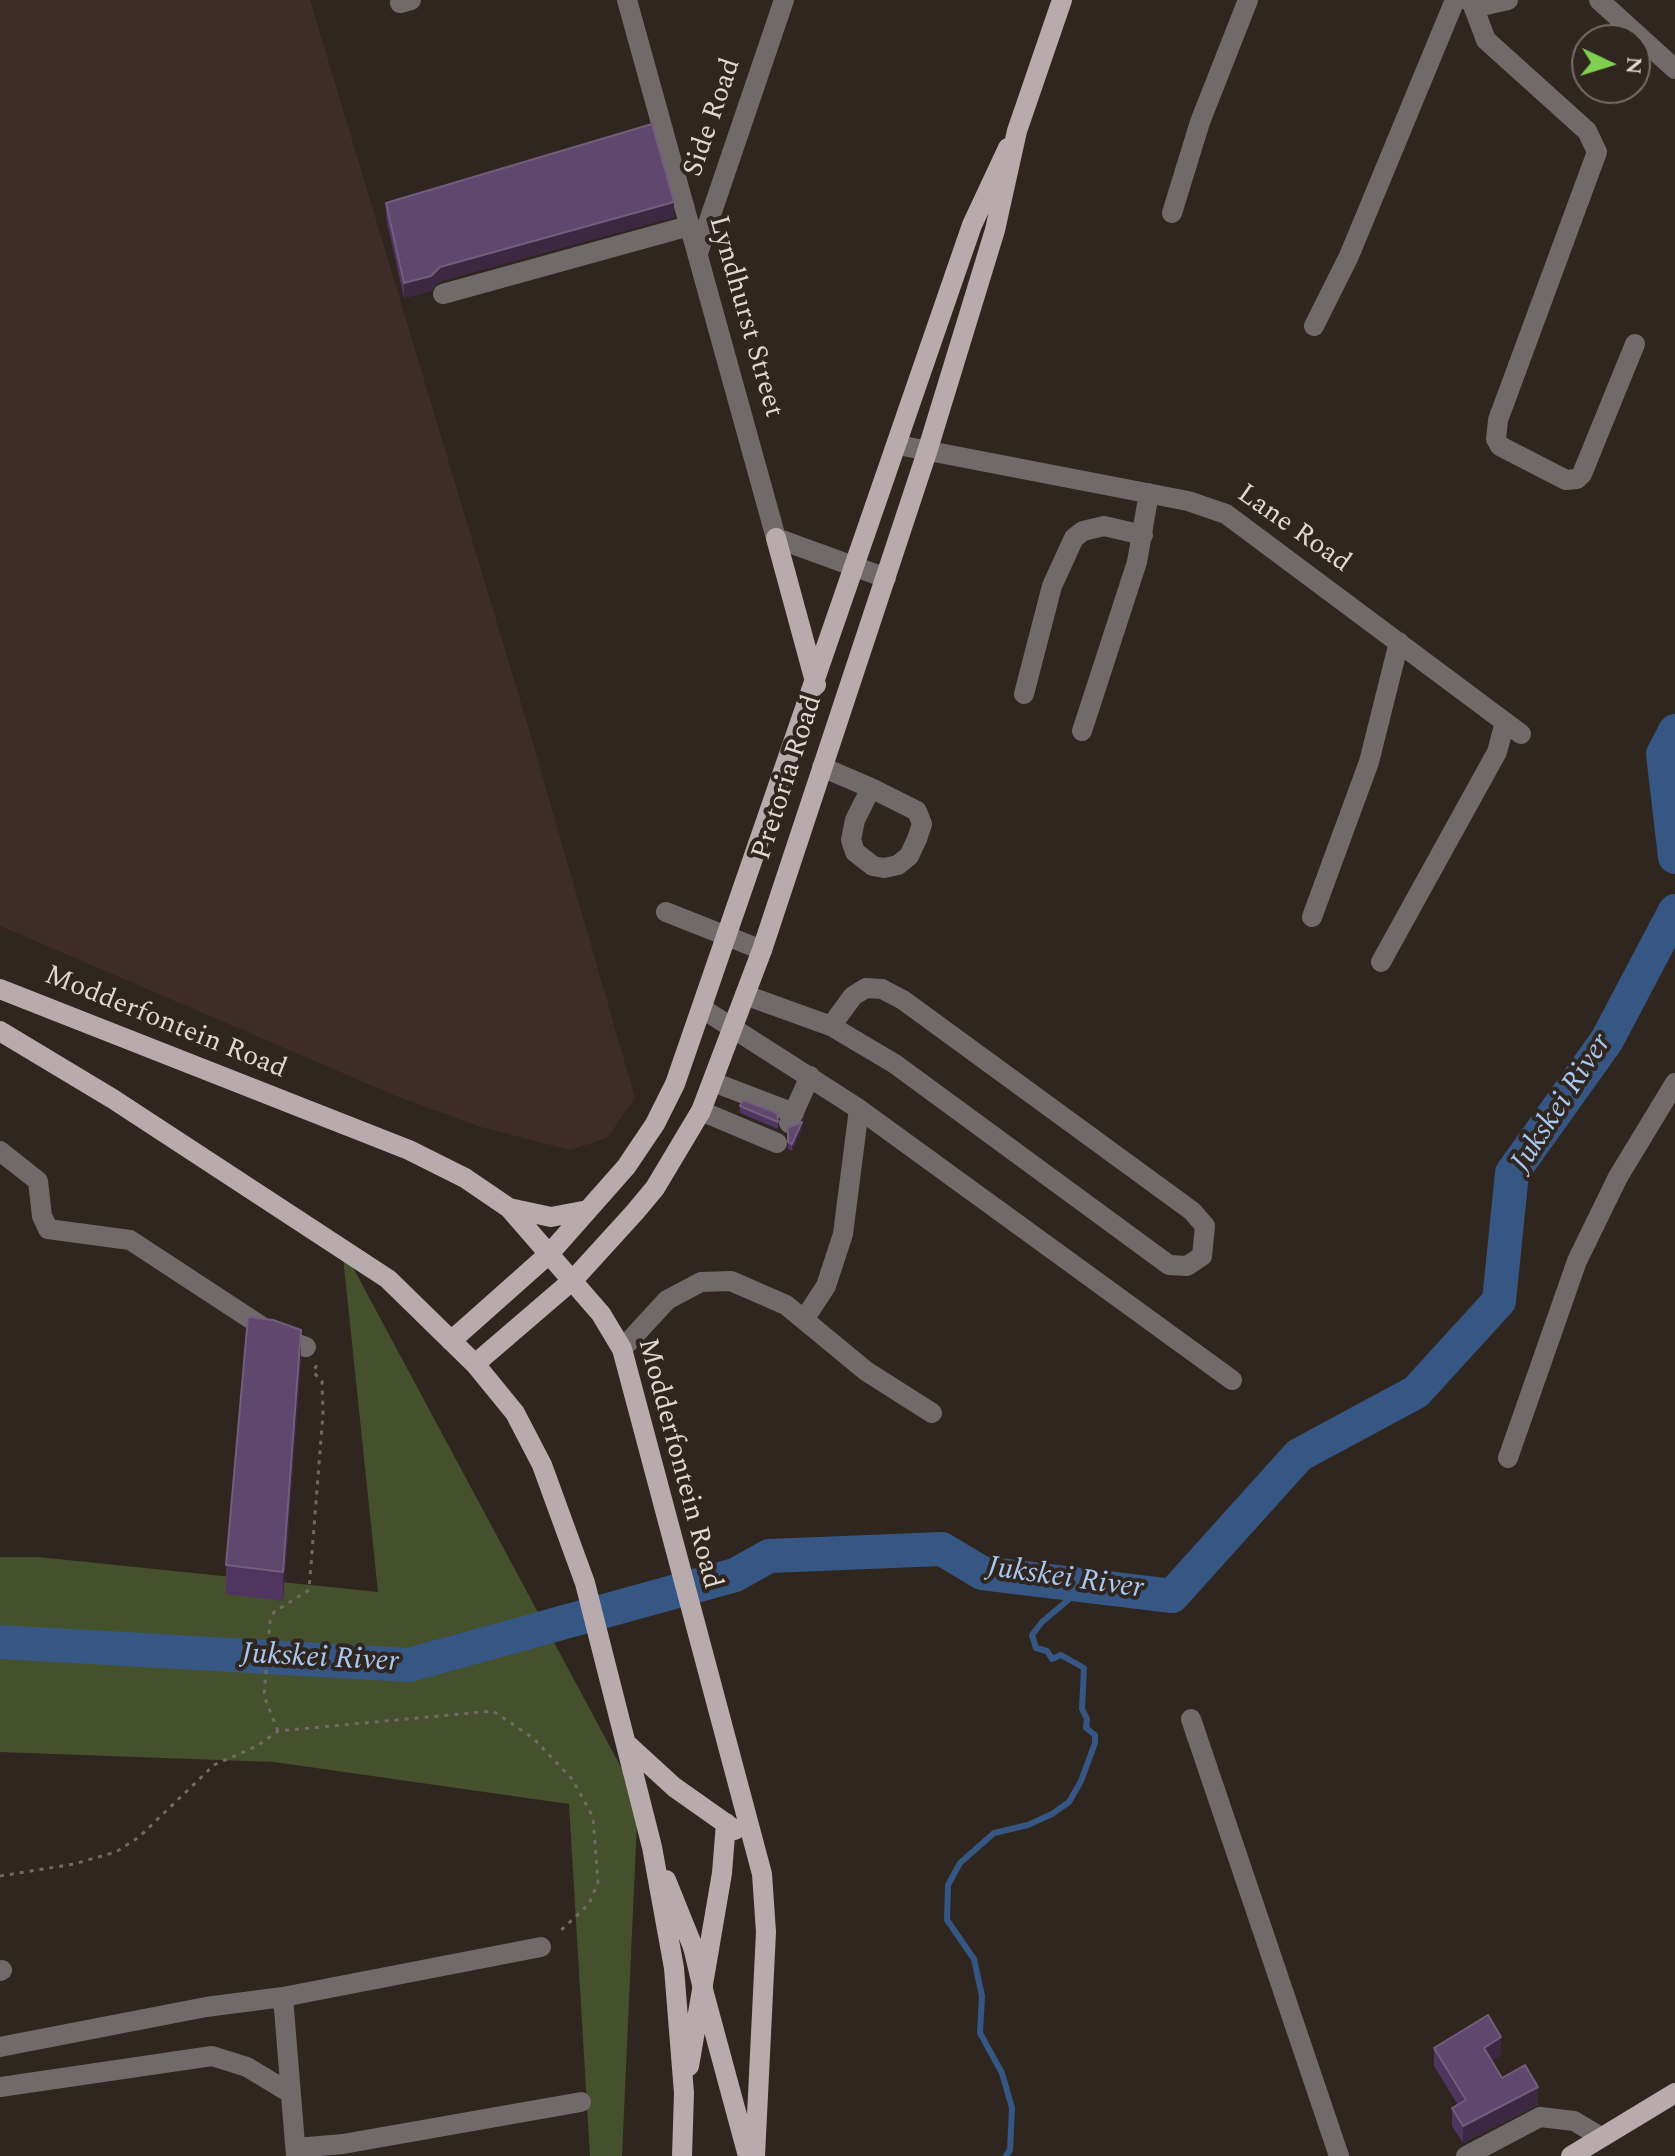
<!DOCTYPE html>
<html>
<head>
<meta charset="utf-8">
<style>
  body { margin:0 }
  #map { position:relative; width:1675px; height:2156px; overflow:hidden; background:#302620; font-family:Spectral,serif }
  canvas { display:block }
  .north { position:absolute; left:1571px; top:24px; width:80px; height:80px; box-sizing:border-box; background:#302620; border:2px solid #766d68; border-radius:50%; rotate:94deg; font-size:22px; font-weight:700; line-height:32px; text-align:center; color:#ded7d3 }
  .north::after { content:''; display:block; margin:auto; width:28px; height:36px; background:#80d051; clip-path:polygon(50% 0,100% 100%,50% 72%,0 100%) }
</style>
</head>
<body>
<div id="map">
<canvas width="1675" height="2156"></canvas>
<div class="north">N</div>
</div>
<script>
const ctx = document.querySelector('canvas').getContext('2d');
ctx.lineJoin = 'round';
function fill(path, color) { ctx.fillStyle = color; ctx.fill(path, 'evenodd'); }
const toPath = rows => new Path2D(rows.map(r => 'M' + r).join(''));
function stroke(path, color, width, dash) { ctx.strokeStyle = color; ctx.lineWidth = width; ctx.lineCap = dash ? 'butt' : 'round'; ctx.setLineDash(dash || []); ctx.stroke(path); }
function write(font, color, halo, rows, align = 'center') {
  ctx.font = font + ' Spectral,serif'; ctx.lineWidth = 8; ctx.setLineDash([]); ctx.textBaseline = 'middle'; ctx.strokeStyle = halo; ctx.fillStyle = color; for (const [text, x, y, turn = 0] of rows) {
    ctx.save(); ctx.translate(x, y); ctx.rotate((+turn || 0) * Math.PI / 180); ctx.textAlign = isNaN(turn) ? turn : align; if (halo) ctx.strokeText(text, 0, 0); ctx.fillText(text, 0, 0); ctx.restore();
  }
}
const built = toPath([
  [0,0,310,0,530,733,635,1098,607,1138,570,1150,481,1127,396,1096,0,926]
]);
const green = toPath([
  [342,1247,638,1799,622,2156,590,2156,569,1804,274,1762,0,1752,0,1557,38,1557,378,1592]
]);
const stream = toPath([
  [1006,2156,1010,2150,1012,2108,1002,2073,980,2033,982,1996,974,1959,947,1920,948,1885,960,1863,994,1833,1028,1825,1052,1814,1069,1802,1081,1781,1095,1743,1095,1735,1086,1728,1087,1719,1082,1709,1084,1668,1061,1655,1052,1659,1047,1651,1036,1648,1032,1635,1042,1622,1086,1585]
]);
const river = toPath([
  [1675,731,1663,754,1675,857],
  [0,1642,409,1665,735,1575,769,1556,942,1549,982,1573,1172,1596,1299,1455,1416,1392,1499,1301,1512,1173,1607,1040,1675,911]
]);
const path = toPath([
  [278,1731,264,1696,270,1622,274,1612,309,1590,323,1414,322,1381,313,1372,317,1365],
  [0,1876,74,1864,116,1852,139,1837,214,1765,257,1746,278,1731,493,1711,533,1738,572,1779,593,1817,598,1882,589,1904,557,1934]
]);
const minor = toPath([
  [627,0,776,538,886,578],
  [1467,0,1486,5,1508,0],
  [1599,0,1675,69],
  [400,3,411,0],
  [1472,3,1486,40,1587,131,1597,152,1498,420,1496,439,1500,446,1566,480,1577,479,1582,474,1635,344],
  [1172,213,1200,122,1248,0],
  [698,253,784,0],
  [443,294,689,226],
  [1314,326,1349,256,1455,0],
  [898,445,1188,501,1226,514,1521,734],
  [1024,694,1052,586,1074,538,1083,531,1104,526,1143,535],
  [1082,731,1137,562,1149,493],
  [822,767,871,788,917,811,922,824,917,839,909,856,898,865,884,868,873,866,855,852,851,840,855,820,871,788],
  [666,912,762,950],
  [1312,917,1369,762,1399,642],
  [1381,962,1497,752,1505,722],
  [745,995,831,1026,895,1064,1169,1265,1187,1266,1202,1256,1205,1226,1192,1211,903,1000,882,989,866,988,853,996,831,1026],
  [703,1009,859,1109,1232,1380],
  [713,1082,794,1113],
  [701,1111,777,1143],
  [789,1123,810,1076],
  [0,1151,38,1181,42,1216,48,1229,130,1240,278,1337,306,1347],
  [805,1318,826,1286,843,1234,859,1109],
  [622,1349,667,1300,701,1282,731,1281,786,1305,866,1371,932,1413],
  [1508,1458,1577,1261,1618,1177,1675,1083],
  [1191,1719,1339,2156],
  [0,1971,2,1970],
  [283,1997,296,2156],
  [0,2047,206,2007,283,1997,541,1947],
  [0,2087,212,2056,247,2067,290,2093],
  [296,2148,343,2144,581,2102],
  [1466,2156,1540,2117,1574,2121,1601,2137]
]);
const major = toPath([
  [776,538,816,685],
  [0,989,409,1150,465,1178,509,1208,601,1314,622,1349,762,1874,766,1932,755,2156],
  [0,1031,113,1099,388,1279,475,1364,515,1413,542,1465,585,1583,652,1847,674,1968,684,2093,682,2156],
  [509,1208,551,1217,588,1210],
  [451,1341,550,1253,626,1167,655,1124,675,1084,972,225,1008,148],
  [475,1364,574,1279,635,1212,655,1188,701,1111,762,950,927,452,995,230,1017,131,1062,0],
  [626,1743,674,1787,735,1830],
  [666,1880,693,1947],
  [705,1997,748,2156],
  [689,2066,722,1873,726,1823],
  [1571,2156,1675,2093]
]);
const majorBridge = toPath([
  [693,1947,704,1993]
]);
const wall = toPath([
  [386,203,674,217,440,281,431,291,404,298,386,218],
  [740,1106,778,1122,778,1129,740,1113],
  [788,1128,802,1129,792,1151,788,1149],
  [301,1359,283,1601,226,1594,226,1565],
  [1434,2048,1501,2055,1491,2061,1502,2078,1538,2105,1463,2143,1452,2126,1452,2108,1458,2105,1434,2066]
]);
const shadedWall = toPath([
  [674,202,674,217,440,281,431,291,404,298,404,283,440,267],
  [802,1122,802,1129,792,1151,792,1144],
  [301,1330,301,1359,283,1601,283,1572],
  [1501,2037,1501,2055,1484,2066,1484,2048],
  [1538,2087,1538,2105,1463,2143,1463,2126]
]);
const building = toPath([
  [652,124,674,202,440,267,431,276,404,283,386,203,652,124],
  [743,1100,777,1113,778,1122,740,1106,743,1100],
  [802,1122,792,1144,788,1142,788,1128,802,1122],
  [248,1317,273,1320,301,1330,283,1572,226,1565,248,1317],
  [1488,2015,1501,2037,1484,2048,1502,2078,1525,2065,1538,2087,1463,2126,1452,2108,1466,2100,1434,2048,1488,2015]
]);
const streetNames = [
  ["Side Road",714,118,-71],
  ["Lyndhurst Street",744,317,74],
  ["Lane Road",1293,530,35],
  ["Pretoria Road",789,778,-72],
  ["Modderfontein Road",165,1024,22],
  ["Modderfontein Road",678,1464,75]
];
const waterNames = [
  ["Jukskei River",1563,1104,-57],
  ["Jukskei River",1065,1580,8],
  ["Jukskei River",320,1660,3]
];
fill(built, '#3e2d26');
fill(green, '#45512c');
stroke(stream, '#365683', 6);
stroke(river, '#365683', 34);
stroke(path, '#726964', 3, [4, 6]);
stroke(minor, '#706a6b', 20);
stroke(major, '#b8abae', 20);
stroke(majorBridge, '#b8abae', 20);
fill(wall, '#503561');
fill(shadedWall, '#3d2842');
fill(building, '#5f476d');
stroke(building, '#735d7d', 2);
write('28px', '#ded7d3', '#302620', streetNames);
write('italic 30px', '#a9c7f1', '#302620', waterNames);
</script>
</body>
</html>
